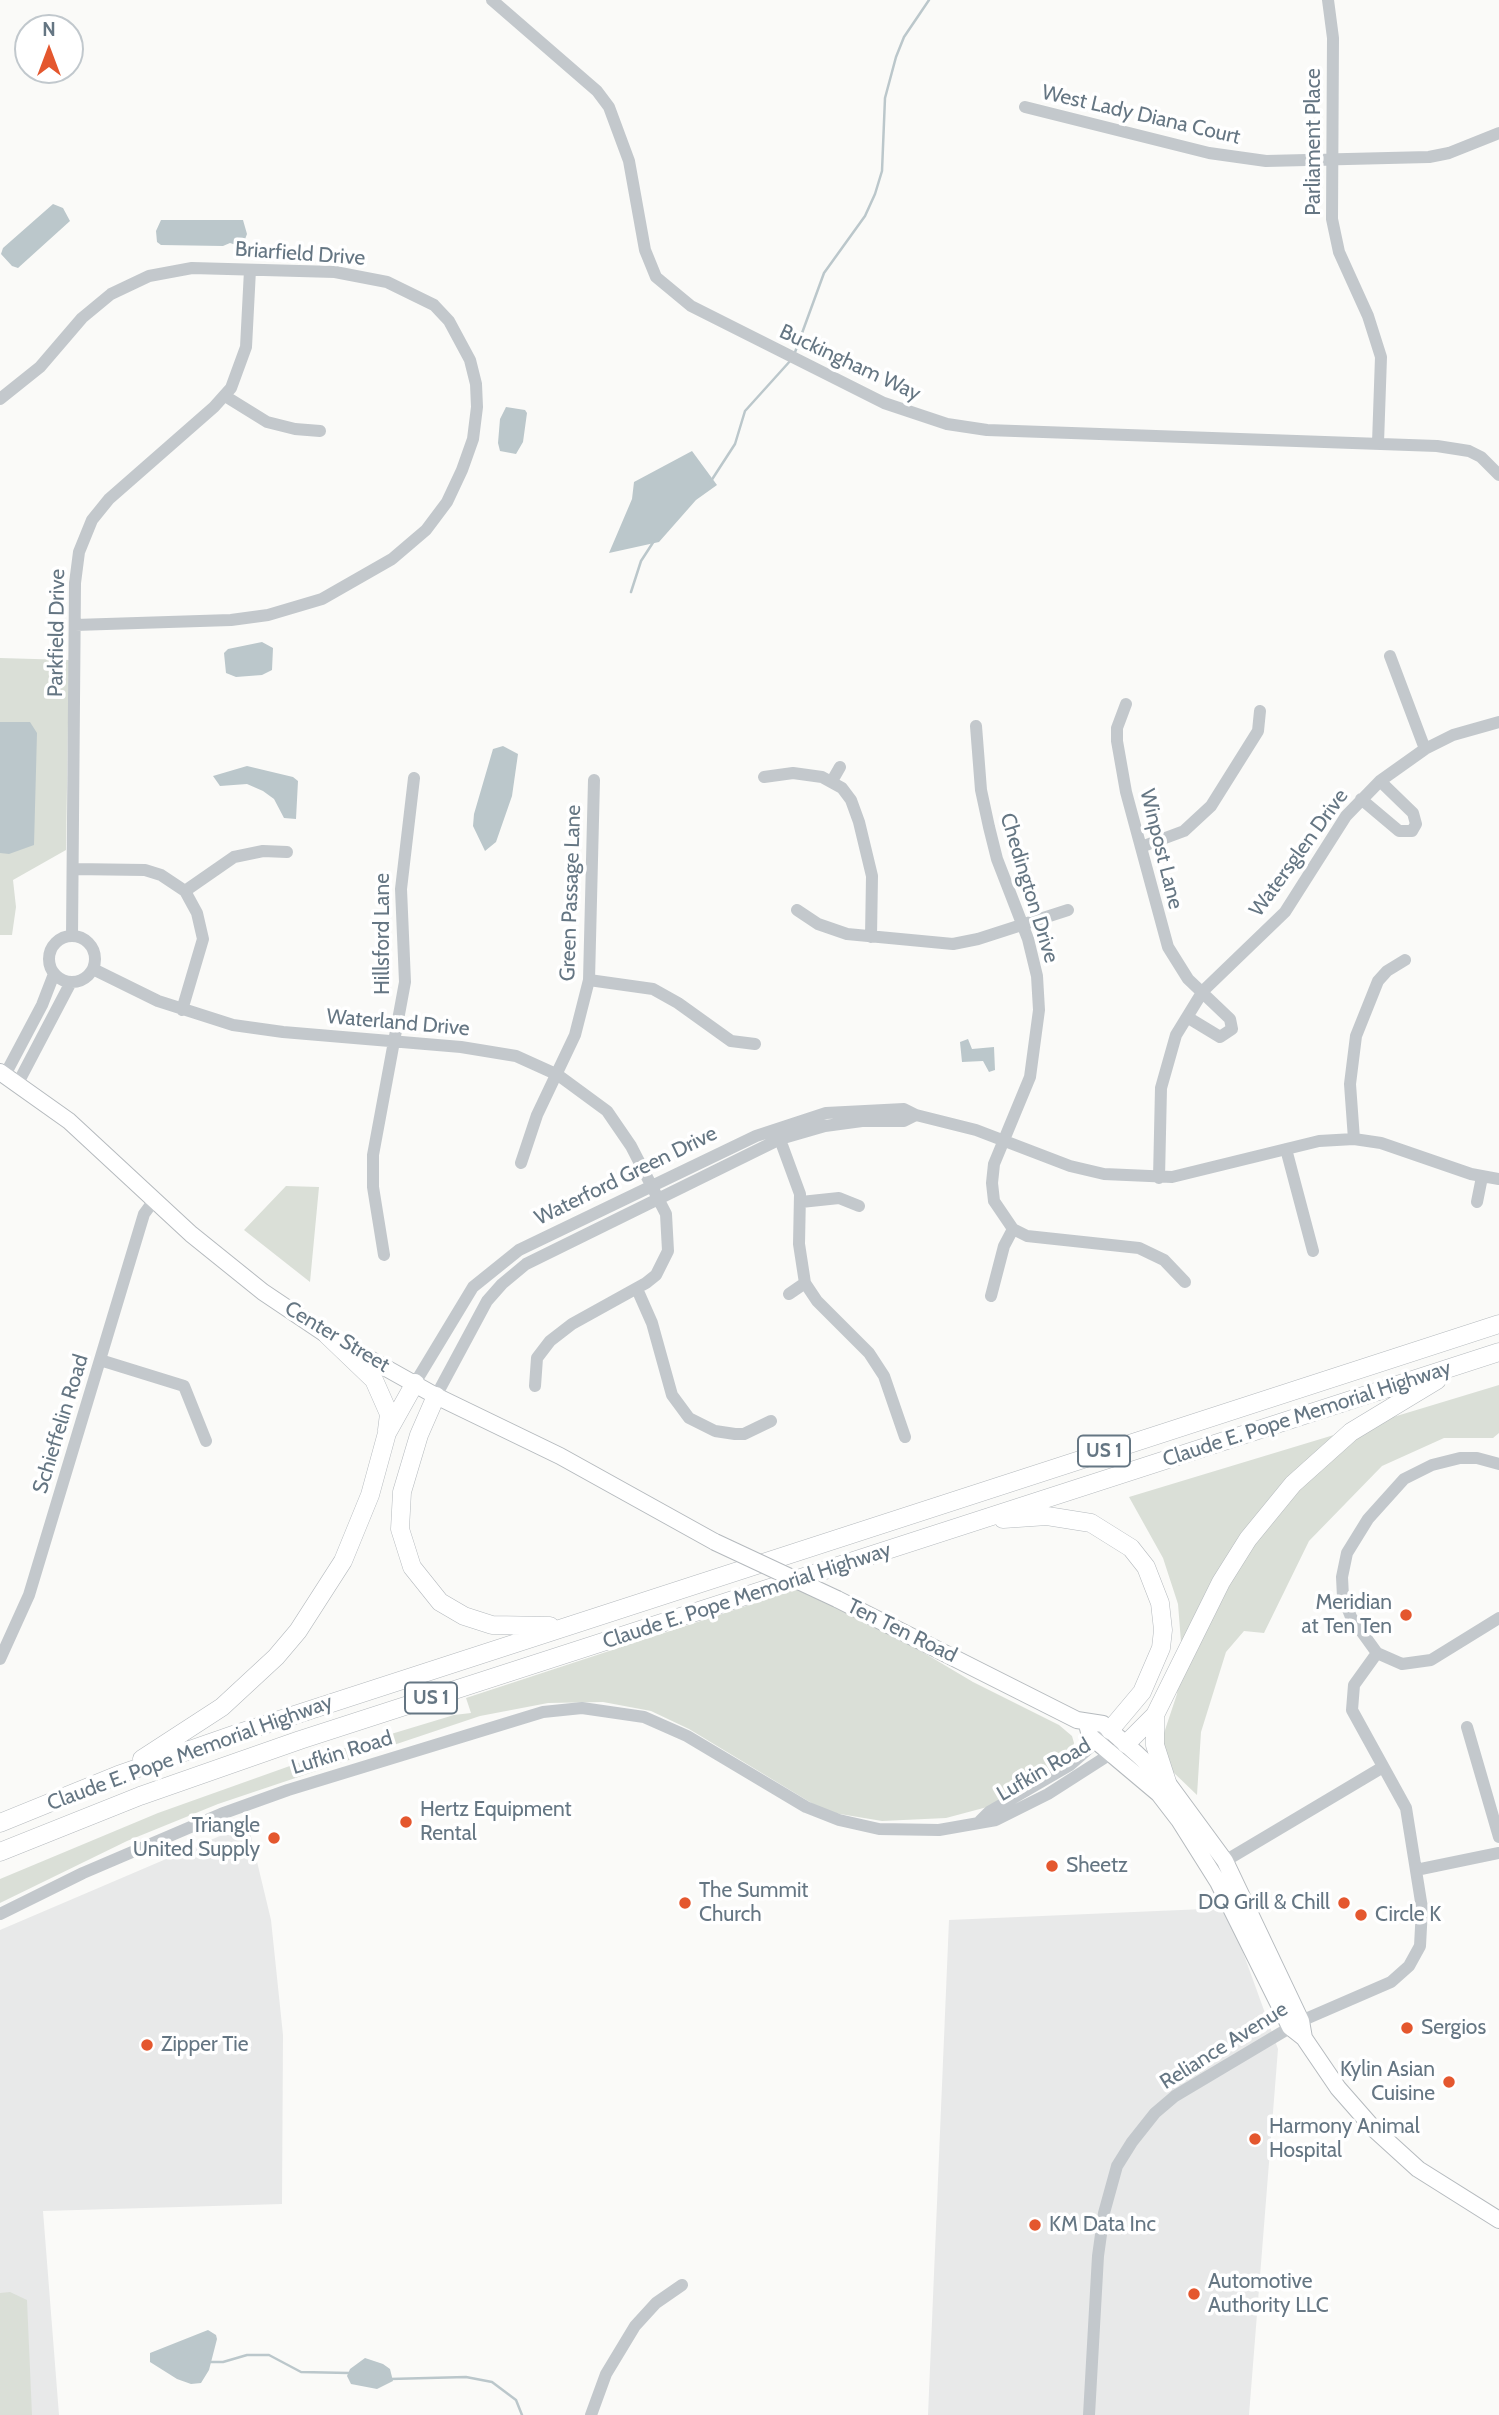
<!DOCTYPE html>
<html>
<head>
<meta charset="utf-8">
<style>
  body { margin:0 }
  #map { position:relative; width:1499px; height:2415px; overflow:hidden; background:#fafaf8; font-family:Cabin,sans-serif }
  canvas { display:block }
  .north { position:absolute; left:14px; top:14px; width:70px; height:70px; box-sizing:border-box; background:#fff; border:2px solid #c1c8cd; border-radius:50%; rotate:0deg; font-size:19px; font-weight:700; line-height:28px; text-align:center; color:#657683 }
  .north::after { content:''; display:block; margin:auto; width:24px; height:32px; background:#e4572e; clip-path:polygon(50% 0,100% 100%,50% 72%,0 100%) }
</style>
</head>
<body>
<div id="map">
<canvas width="1499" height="2415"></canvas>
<div class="north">N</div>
</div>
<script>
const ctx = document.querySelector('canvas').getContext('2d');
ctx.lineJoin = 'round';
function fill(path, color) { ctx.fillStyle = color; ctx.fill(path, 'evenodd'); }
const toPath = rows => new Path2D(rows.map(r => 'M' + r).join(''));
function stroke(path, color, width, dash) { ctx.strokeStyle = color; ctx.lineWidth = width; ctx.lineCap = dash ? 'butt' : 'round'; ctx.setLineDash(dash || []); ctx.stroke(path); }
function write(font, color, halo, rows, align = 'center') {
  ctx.font = font + ' Cabin,sans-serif'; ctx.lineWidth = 7; ctx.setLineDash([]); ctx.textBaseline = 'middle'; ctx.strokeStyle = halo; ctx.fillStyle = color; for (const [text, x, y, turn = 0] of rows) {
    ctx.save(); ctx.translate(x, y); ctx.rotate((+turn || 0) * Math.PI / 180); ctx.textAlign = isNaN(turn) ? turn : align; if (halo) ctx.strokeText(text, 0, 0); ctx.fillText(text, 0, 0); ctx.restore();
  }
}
const built = toPath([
  [248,1824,271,1920,283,2035,282,2204,43,2211,59,2415,0,2415,0,1930],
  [1227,1908,1278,2049,1249,2415,928,2415,949,1920]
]);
const green = toPath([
  [0,658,69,660,66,850,13,880,16,907,12,935,0,935],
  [286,1186,319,1187,310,1282,244,1230],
  [1499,1385,1499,1433,1493,1438,1444,1438,1382,1466,1309,1541,1264,1633,1244,1631,1226,1652,1201,1732,1197,1795,1173,1772,1162,1739,1177,1694,1181,1642,1178,1604,1163,1558,1129,1497],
  [798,1589,882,1628,973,1682,1059,1725,1072,1736,1074,1743,1070,1759,991,1806,946,1818,882,1821,834,1813,813,1804,689,1729,651,1711,603,1702,548,1703,480,1716,218,1804,127,1841,0,1903,0,1879,158,1813,315,1757,454,1715,471,1713,466,1698],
  [10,2292,27,2300,32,2415,0,2415,0,2293]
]);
const water = toPath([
  [53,204,63,208,70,221,18,268,12,266,1,254,3,248],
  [161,220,243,220,247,234,242,247,230,243,223,246,161,245,157,242,156,231],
  [506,407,525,410,527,413,523,442,516,454,500,451,498,443,500,419],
  [692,451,717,485,696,500,659,542,609,553,632,499,634,482],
  [262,642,273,648,272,670,262,675,236,677,226,673,224,653,228,649],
  [0,722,30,722,37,733,34,845,9,854,0,853],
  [503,746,518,754,512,796,496,842,485,851,473,826,474,814,493,749],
  [247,766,293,777,298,781,296,819,284,818,274,799,263,791,247,784,220,786,213,776],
  [968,1039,972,1049,994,1047,995,1070,989,1072,983,1061,962,1062,960,1042],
  [208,2330,216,2335,217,2339,209,2370,201,2383,191,2384,177,2379,150,2362,150,2353],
  [365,2358,383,2364,390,2369,393,2381,377,2389,351,2384,347,2376,350,2369]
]);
const stream = toPath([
  [794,355,824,273,865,216,875,194,882,171,885,98,896,57,904,37,929,0],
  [711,481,735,444,745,411,791,360],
  [631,592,641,561,654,541],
  [208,2362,223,2362,247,2355,269,2355,301,2372,349,2373],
  [390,2379,466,2377,492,2382,516,2400,522,2415]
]);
const minor = toPath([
  [492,0,597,91,609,107,629,161,645,250,656,277,691,306,884,403,947,424,987,430,1437,446,1469,451,1481,457,1499,475],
  [1328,0,1333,38,1332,219,1339,252,1368,316,1381,357,1378,443],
  [1025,107,1209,153,1266,161,1429,157,1449,153,1499,133],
  [225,396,267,422,295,429,320,431],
  [0,399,40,367,82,318,111,294,149,276,192,268,335,272,387,282,434,305,449,321,470,360,476,384,477,407,473,439,462,470,447,502,426,530,392,559,322,599,268,615,231,620,75,625],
  [1390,656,1425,749],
  [1126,704,1117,728,1117,741,1126,792,1168,947,1188,979,1230,1019,1232,1029,1220,1037,1187,1017],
  [976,726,981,790,989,827,997,859,1028,939,1037,976,1039,1010,1030,1077,994,1164,992,1183,994,1201,1013,1229,1027,1236,1139,1248,1164,1260,1185,1282],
  [764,777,793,773,822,777,842,788,851,800,859,822,872,876,871,937],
  [832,781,840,767],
  [1361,799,1399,831,1412,831,1416,824,1413,813,1380,781],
  [1141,847,1184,831,1211,806,1258,731,1260,711],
  [73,869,145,870,161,875,185,891,197,913,203,939,182,1010],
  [185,891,234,857,263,851,287,852],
  [797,910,818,924,847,934,953,944,978,939,1068,910],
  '49 959a23 23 0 1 1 46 0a23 23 0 1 1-46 0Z',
  [72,936,75,583,79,552,92,520,109,499,214,407,231,388,246,347,250,270],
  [93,969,158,1001,233,1025,283,1032,461,1047,516,1056,558,1075,607,1111,631,1146,666,1214,668,1251,656,1275,646,1283,572,1324,550,1341,537,1358,535,1386],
  [589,980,653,989,678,1003,731,1041,755,1044],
  [5,1075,42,1005,54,974],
  [18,1083,71,982],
  [778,1134,800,1194,799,1244,805,1283,817,1301,869,1353,884,1376,905,1437],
  [1354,1139,1350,1084,1356,1036,1378,981,1387,971,1405,960],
  [1286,1149,1313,1251],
  [521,1163,537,1115,575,1035,589,980,594,780],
  [1159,1178,1161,1088,1176,1035,1203,991,1285,912,1346,816,1380,781,1425,749,1453,735,1499,722],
  [801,1202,839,1198,859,1206],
  [1477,1202,1482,1177],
  [384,1255,373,1187,373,1155,405,982,401,889,414,778],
  [637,1289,652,1323,672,1395,689,1418,715,1431,735,1434,744,1434,771,1421],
  [789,1294,805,1283],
  [991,1296,1004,1246,1013,1229],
  [100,1360,184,1386,206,1441],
  [415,1383,473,1287,519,1250,756,1136,826,1113,904,1109,916,1115,976,1130,1070,1166,1104,1174,1172,1177,1319,1141,1354,1139,1381,1143,1471,1174,1499,1179],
  [436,1396,487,1301,502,1284,526,1264,780,1139,825,1126,862,1121,904,1121,916,1115],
  [1499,1464,1477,1458,1460,1458,1432,1465,1404,1479,1368,1519,1347,1553,1342,1577,1343,1597,1351,1617,1377,1653,1402,1664,1431,1660,1499,1618],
  [0,1659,29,1595,144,1214,155,1199],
  [1467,1727,1499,1837],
  [980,1821,989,1812,1070,1765,1110,1730],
  [1225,1861,1383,1767],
  [1416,1870,1499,1853],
  [0,1914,83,1873,221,1814,288,1790,543,1712,582,1708,644,1717,687,1736,806,1807,839,1820,879,1829,939,1830,996,1820,1048,1794,1126,1744],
  [591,2415,606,2374,635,2326,656,2303,682,2285],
  [1089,2415,1098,2256,1104,2213,1117,2166,1132,2142,1155,2113,1175,2096,1301,2021,1391,1982,1409,1966,1420,1946,1422,1908,1406,1808,1352,1710,1354,1685,1377,1653]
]);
const major = toPath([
  [0,1072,69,1121,191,1234,263,1292,327,1335,436,1396,560,1456,715,1542],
  [837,1599,1077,1720,1103,1724,1137,1754,1167,1782,1225,1861,1301,2021,1304,2038],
  [1087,1724,1090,1736,1159,1794,1179,1820,1218,1882,1290,2027,1304,2038,1338,2088,1374,2129,1418,2169,1499,2220]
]);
const highway = toPath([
  [327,1335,374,1380,389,1414,387,1430],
  [436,1396,419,1435,402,1492,400,1529,412,1567,440,1602,464,1616,492,1625,550,1626],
  [1003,1519,1047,1516,1091,1523,1131,1548,1146,1567,1160,1603,1163,1630,1161,1648,1142,1692,1110,1730],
  [1155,1715,1155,1745,1167,1782],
  [1126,1744,1155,1715,1221,1582,1248,1539,1293,1484,1351,1432,1437,1380],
  [142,1759,222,1707,276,1657,298,1631,343,1561,370,1495,387,1433,415,1383],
  [0,1823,118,1775,233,1735,1499,1324],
  [0,1852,140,1796,300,1740,1499,1352]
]);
const majorBridge = toPath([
  [715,1542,837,1599]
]);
const markers = [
  [1406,1615,7,"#e4572e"],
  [406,1822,7,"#e4572e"],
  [274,1838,7,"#e4572e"],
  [1052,1866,7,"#e4572e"],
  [685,1903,7,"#e4572e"],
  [1344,1903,7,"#e4572e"],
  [1361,1915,7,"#e4572e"],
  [1407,2028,7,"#e4572e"],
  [147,2045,7,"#e4572e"],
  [1449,2082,7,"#e4572e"],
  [1255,2139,7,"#e4572e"],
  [1035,2225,7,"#e4572e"],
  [1194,2294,7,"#e4572e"]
];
const shields = [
  [1104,1451,52],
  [431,1698,52]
];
const shieldNames = [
  ["US 1",1104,1451],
  ["US 1",431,1698]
];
const streetNames = [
  ["West Lady Diana Court",1141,115,13],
  ["Parliament Place",1314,142,-90],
  ["Briarfield Drive",300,254,4],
  ["Buckingham Way",850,363,25],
  ["Parkfield Drive",57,633,-89],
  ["Winpost Lane",1161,849,76],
  ["Watersglen Drive",1299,853,-54],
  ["Chedington Drive",1029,888,73],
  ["Green Passage Lane",571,893,-88],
  ["Hillsford Lane",383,934,-90],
  ["Waterland Drive",398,1023,5],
  ["Waterford Green Drive",626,1176,-26],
  ["Center Street",337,1337,31],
  ["Claude E. Pope Memorial Highway",1307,1414,-18],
  ["Schieffelin Road",61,1424,-73],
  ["Claude E. Pope Memorial Highway",747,1596,-18],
  ["Ten Ten Road",902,1631,26],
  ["Claude E. Pope Memorial Highway",190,1753,-20],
  ["Lufkin Road",342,1753,-17],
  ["Lufkin Road",1044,1770,-30],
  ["Reliance Avenue",1224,2046,-32]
];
const poiNames = [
  ["Meridian",1392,1603,"right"],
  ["at Ten Ten",1392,1627,"right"],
  ["Hertz Equipment",420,1810],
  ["Rental",420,1834],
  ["Triangle",260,1826,"right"],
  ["United Supply",260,1850,"right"],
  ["Sheetz",1066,1866],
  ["The Summit",699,1891],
  ["Church",699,1915],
  ["DQ Grill & Chill",1330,1903,"right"],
  ["Circle K",1375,1915],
  ["Sergios",1421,2028],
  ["Zipper Tie",161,2045],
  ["Kylin Asian",1435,2070,"right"],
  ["Cuisine",1435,2094,"right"],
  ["Harmony Animal",1269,2127],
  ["Hospital",1269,2151],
  ["KM Data Inc",1049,2225],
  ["Automotive",1208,2282],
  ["Authority LLC",1208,2306]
];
fill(built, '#e8e9e9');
fill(green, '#dadfd7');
fill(water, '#bbc7cb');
stroke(stream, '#bbc7cb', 2.5);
stroke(major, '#b5babe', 18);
stroke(highway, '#b4b9bd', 19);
stroke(minor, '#c3c8cc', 12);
stroke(major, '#fff', 16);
stroke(highway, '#fff', 18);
stroke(majorBridge, '#b5babe', 18, []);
stroke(majorBridge, '#fff', 16);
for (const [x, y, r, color] of markers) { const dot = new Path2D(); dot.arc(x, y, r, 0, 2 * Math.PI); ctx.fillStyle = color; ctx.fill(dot); stroke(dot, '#fff', 2.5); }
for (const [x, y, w] of shields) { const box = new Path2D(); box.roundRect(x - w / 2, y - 15.5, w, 31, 5); ctx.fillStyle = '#fff'; ctx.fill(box); stroke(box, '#657683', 2); }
write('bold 19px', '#657683', null, shieldNames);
write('21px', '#657683', '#fff', streetNames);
write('21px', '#657683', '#fff', poiNames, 'left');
</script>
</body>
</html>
